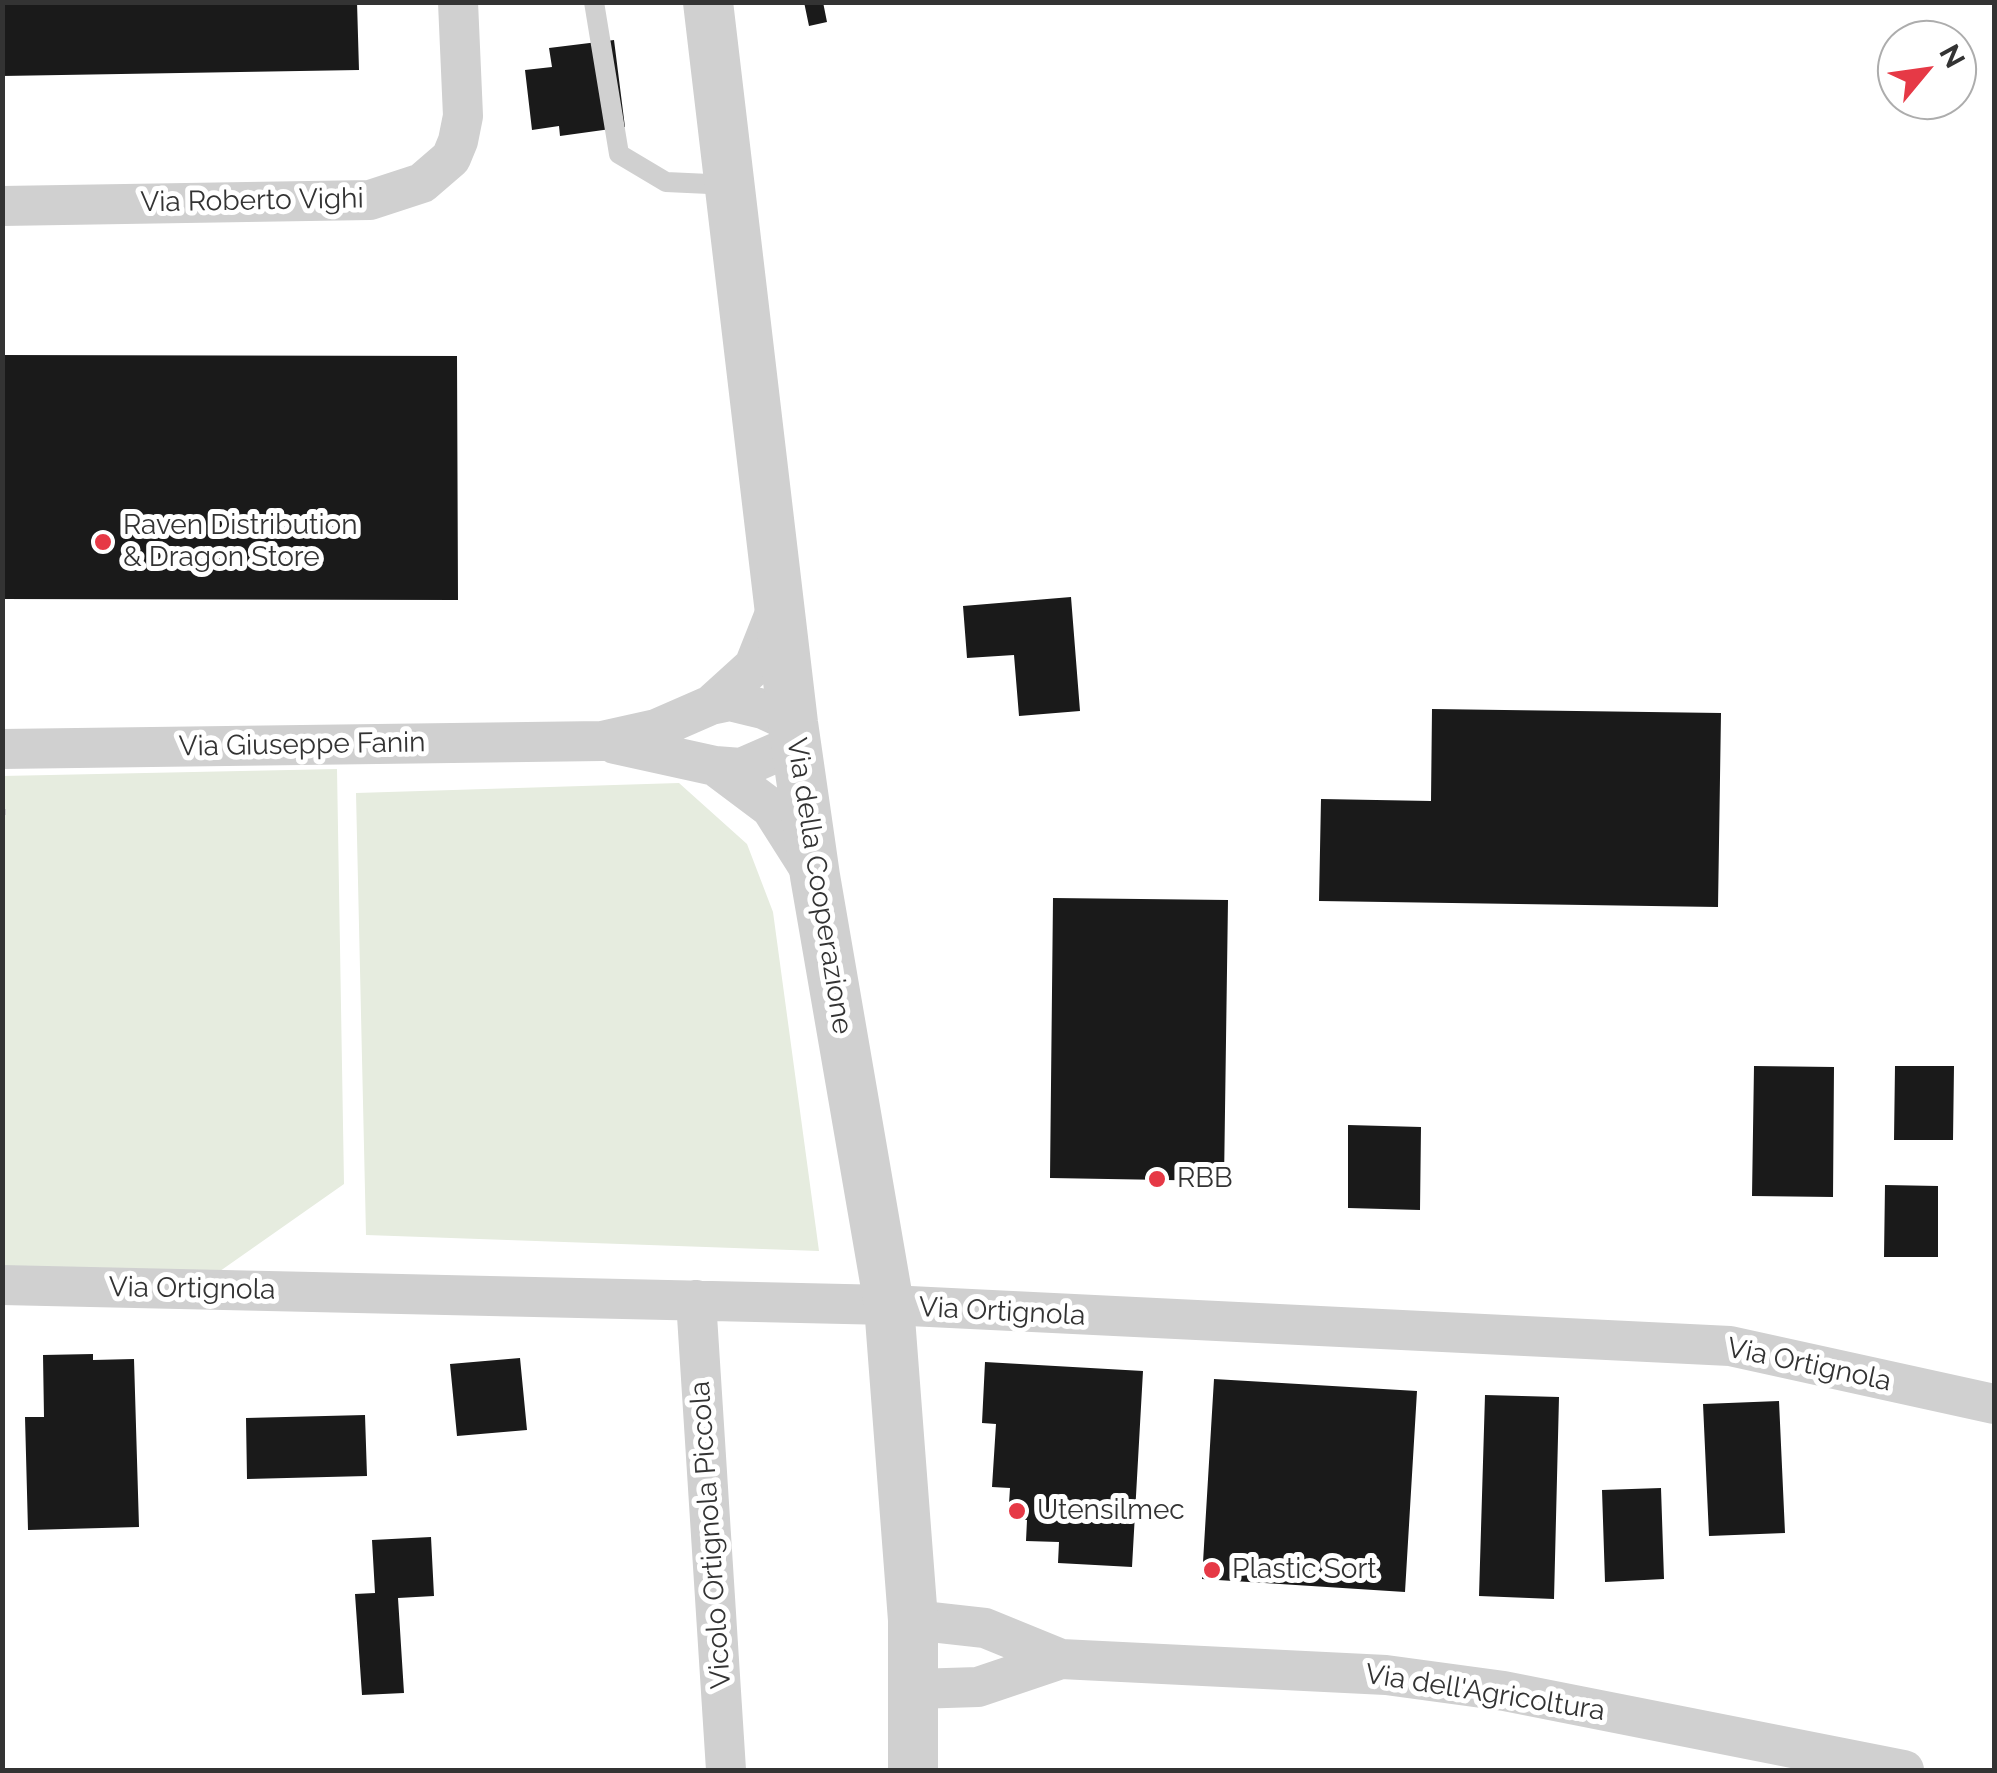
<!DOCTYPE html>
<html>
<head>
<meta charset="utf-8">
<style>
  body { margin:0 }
  #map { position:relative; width:1997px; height:1773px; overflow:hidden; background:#fff; font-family:Raleway,sans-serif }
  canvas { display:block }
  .frame { position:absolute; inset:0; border:5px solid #333; pointer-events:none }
  .north { position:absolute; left:1877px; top:20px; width:100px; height:100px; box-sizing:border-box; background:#fff; border:2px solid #adadad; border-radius:50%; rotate:61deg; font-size:28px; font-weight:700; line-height:40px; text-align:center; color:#333 }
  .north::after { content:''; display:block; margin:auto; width:35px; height:45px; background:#e63946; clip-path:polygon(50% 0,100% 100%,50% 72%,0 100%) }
</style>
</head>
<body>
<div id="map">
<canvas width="1997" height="1773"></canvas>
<div class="frame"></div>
<div class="north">N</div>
</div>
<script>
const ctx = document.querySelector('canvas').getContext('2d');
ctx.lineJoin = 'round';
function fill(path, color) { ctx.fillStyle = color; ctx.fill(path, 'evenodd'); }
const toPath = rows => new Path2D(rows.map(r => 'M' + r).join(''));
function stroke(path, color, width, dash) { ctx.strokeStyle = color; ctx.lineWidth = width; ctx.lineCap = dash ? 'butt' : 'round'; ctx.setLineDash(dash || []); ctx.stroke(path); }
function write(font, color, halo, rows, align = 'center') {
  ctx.font = font + ' Raleway,sans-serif'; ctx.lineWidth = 10; ctx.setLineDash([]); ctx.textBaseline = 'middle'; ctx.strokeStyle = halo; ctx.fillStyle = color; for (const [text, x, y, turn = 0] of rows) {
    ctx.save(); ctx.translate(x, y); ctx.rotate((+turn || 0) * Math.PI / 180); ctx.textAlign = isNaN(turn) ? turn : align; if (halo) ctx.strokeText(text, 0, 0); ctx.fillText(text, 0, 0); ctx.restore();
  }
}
const green = toPath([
  [337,769,344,1184,203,1283,3,1282,2,776],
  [679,783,747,844,773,912,819,1251,366,1235,356,793]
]);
const building = toPath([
  [2,2,357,2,359,70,2,76],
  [804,2,823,2,827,22,809,26],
  [614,40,625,127,560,136,559,126,532,130,525,70,552,67,549,48],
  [2,355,457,356,458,600,2,599],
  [1071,597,1080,711,1019,716,1014,655,967,658,963,606],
  [1432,709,1721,713,1718,907,1319,901,1321,799,1431,801],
  [1053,898,1228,900,1224,1181,1050,1178],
  [1754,1066,1834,1067,1833,1197,1752,1196],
  [1895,1066,1954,1066,1953,1140,1894,1140],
  [1348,1125,1421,1127,1420,1210,1348,1208],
  [1885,1185,1938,1186,1938,1257,1884,1257],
  [93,1354,93,1360,134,1359,139,1527,28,1530,25,1417,44,1417,43,1355],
  [520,1358,527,1430,457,1436,450,1364],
  [985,1362,1143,1371,1132,1567,1058,1563,1059,1542,1026,1541,1027,1520,1008,1519,1010,1488,992,1487,996,1424,982,1423],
  [1214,1379,1417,1391,1405,1592,1202,1579],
  [1485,1395,1559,1397,1554,1599,1479,1596],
  [1779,1401,1785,1533,1709,1536,1703,1404],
  [365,1415,367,1476,247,1479,246,1418],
  [1661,1488,1664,1579,1605,1582,1602,1490],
  [431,1537,434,1596,398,1598,404,1693,362,1695,355,1594,375,1593,372,1540]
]);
const path = toPath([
  [2,812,6,812]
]);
const service = toPath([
  [594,2,619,154,666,182,731,185]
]);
const minor = toPath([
  [2,206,370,200,422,183,451,158,458,141,463,116,458,2],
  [711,705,730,701,763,709,793,723],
  [615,744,715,766,771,808,811,871],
  [2,749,602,741,656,729,711,705,754,666,777,608],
  [715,766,741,768,796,744],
  [2,1285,889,1305,1730,1346,1994,1404],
  [696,1300,726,1770],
  [913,1620,985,1628,1061,1659,1386,1675,1504,1691,1904,1770],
  [915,1689,978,1687,1061,1659]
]);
const tertiary = toPath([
  [708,2,793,723,815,876,889,1305,913,1620,913,1770]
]);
const markers = [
  [103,542,10,"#e63946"],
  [1157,1179,10,"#e63946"],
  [1017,1511,10,"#e63946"],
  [1212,1570,10,"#e63946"]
];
const streetNames = [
  ["Via Roberto Vighi",252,201,-1],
  ["Via Giuseppe Fanin",302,745,-1],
  ["Via della Cooperazione",819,886,81],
  ["Via Ortignola",192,1289,1],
  ["Via Ortignola",1002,1312,3],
  ["Via Ortignola",1809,1365,12],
  ["Vicolo Ortignola Piccola",711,1535,-94],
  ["Via dell'Agricoltura",1485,1693,9]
];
const poiNames = [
  ["Raven Distribution",123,526],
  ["& Dragon Store",123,558],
  ["RBB",1177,1179],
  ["Utensilmec",1037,1511],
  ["Plastic Sort",1232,1570]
];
fill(green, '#e6ecdf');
fill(building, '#1a1a1a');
stroke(path, '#cdcdcd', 6, [5, 5]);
stroke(service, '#d0d0d0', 20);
stroke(minor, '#d0d0d0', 40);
stroke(tertiary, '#d0d0d0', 50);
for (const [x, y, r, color] of markers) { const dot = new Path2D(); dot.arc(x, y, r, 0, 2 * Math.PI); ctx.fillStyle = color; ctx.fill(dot); stroke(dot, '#fff', 4); }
write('28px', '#333', '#fff', streetNames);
write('28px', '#333', '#fff', poiNames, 'left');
</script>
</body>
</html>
